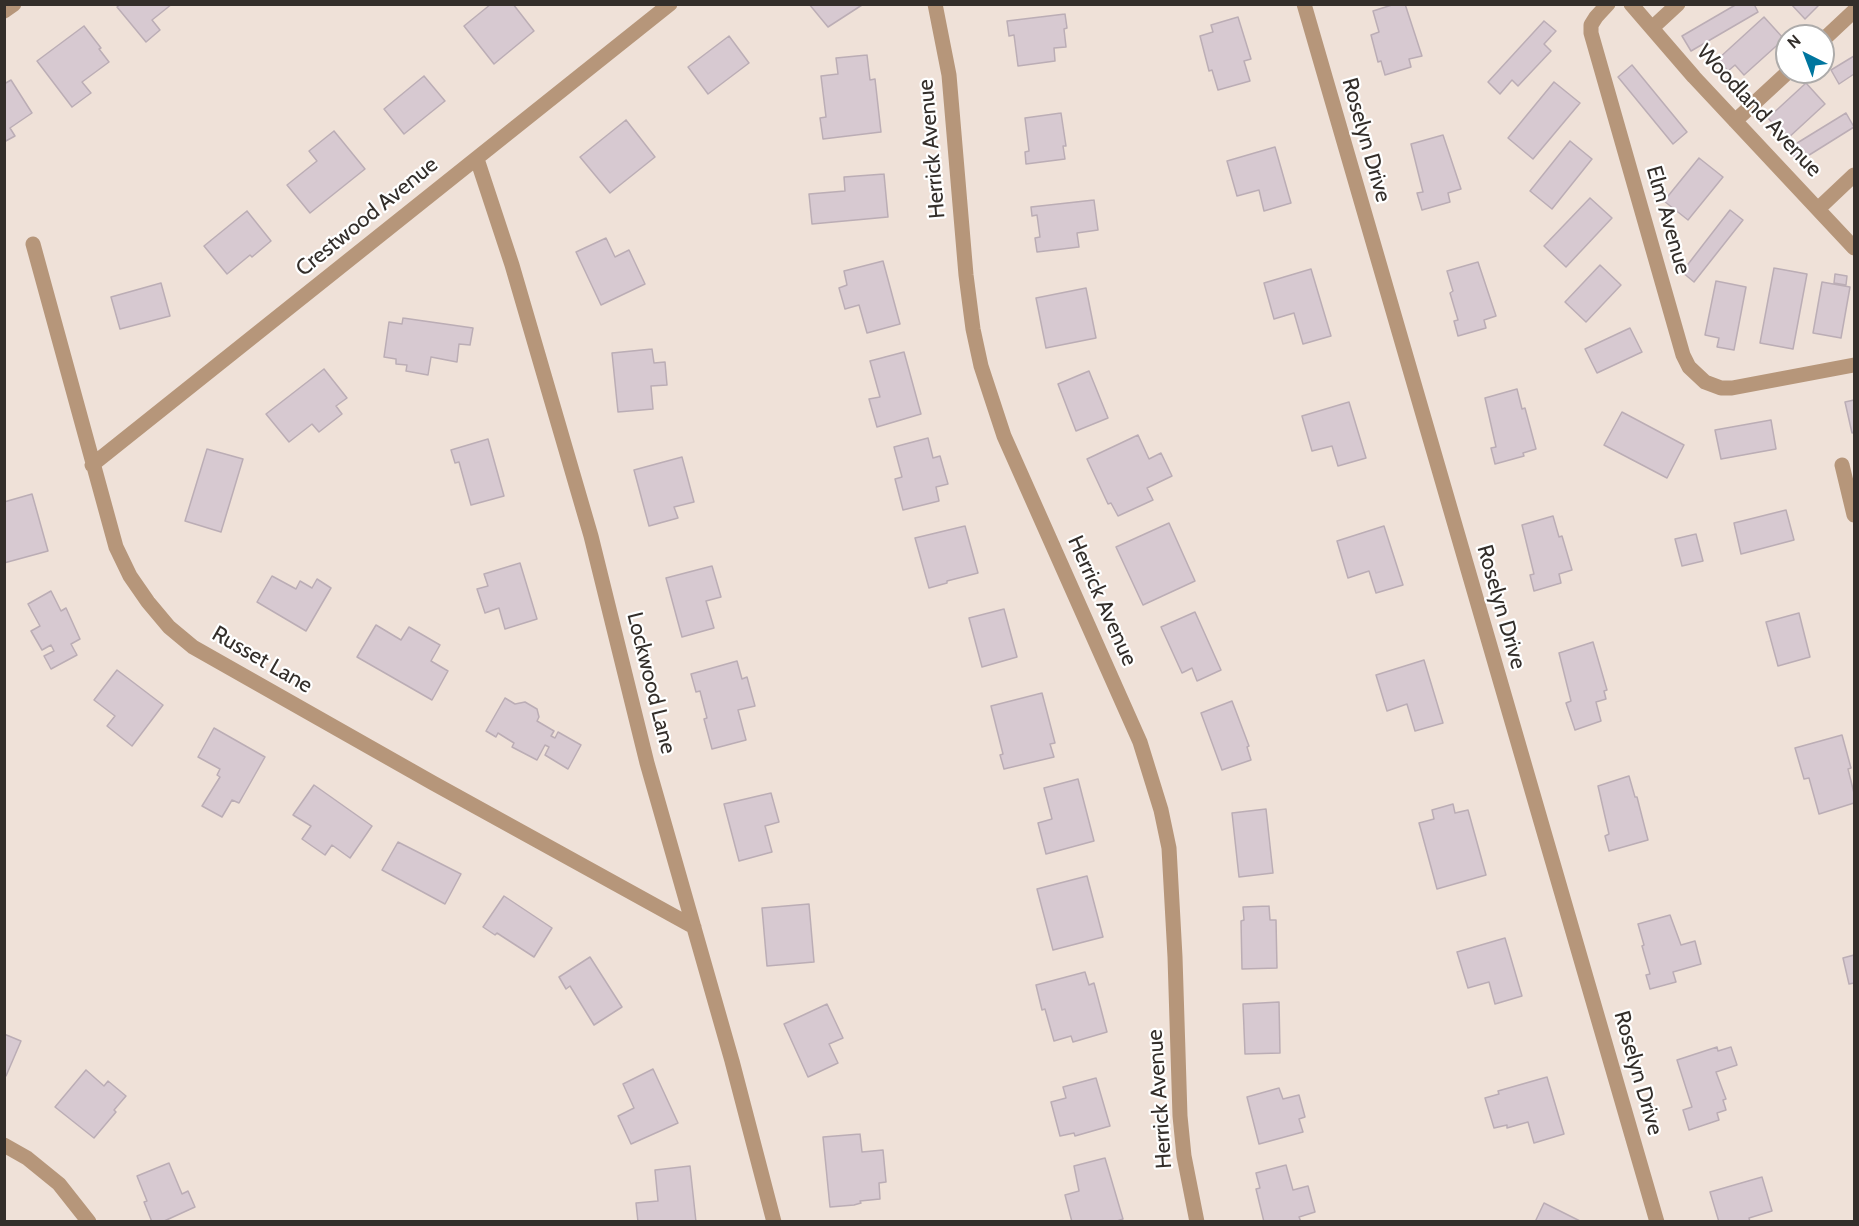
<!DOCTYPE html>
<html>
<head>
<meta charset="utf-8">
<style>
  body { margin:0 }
  #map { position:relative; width:1859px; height:1226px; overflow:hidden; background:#efe1d8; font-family:Cabin,sans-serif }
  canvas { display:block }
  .frame { position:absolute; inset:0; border:6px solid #332e2a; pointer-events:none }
  .north { position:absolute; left:1775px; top:24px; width:60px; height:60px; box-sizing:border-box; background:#fff; border:2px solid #adabaa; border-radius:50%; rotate:318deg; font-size:16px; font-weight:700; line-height:24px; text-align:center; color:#332e2a }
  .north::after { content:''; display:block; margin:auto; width:21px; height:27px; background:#00769f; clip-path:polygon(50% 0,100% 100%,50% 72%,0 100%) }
</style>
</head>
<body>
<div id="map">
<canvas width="1859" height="1226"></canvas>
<div class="frame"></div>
<div class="north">N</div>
</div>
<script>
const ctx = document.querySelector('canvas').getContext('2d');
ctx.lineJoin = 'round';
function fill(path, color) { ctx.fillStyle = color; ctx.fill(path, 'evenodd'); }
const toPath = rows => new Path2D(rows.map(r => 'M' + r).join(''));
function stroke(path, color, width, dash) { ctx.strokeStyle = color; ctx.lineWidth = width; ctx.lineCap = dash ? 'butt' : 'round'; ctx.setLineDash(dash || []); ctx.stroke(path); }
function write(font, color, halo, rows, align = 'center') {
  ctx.font = font + ' Cabin,sans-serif'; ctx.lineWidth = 4.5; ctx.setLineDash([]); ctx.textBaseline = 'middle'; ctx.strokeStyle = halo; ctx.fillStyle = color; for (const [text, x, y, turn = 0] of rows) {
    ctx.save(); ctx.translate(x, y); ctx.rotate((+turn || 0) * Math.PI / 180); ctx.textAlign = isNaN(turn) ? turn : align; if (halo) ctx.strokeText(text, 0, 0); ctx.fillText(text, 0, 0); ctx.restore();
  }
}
const building = toPath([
  [121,4,172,4,152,20,160,30,146,42,117,7,121,4],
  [491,4,513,4,534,31,494,64,464,26,491,4],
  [809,4,861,4,862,5,828,27,809,4],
  [1395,4,1405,4,1422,56,1409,59,1411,67,1385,75,1381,61,1378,62,1371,35,1379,32,1373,11,1395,4],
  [1737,4,1754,4,1758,12,1691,51,1682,36,1737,4],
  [1791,4,1820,4,1805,19,1791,4],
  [1065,14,1067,28,1064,29,1066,47,1054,48,1055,61,1018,66,1014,35,1009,36,1007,21,1065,14],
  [1238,17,1251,59,1244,61,1250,81,1218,90,1212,70,1209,71,1200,36,1213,32,1211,25,1238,17],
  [1764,17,1784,39,1744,75,1735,65,1728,71,1718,59,1764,17],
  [1544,21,1556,31,1544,44,1551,51,1518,86,1512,80,1500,94,1488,82,1544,21],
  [84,26,101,48,99,49,109,62,82,82,91,93,72,107,37,61,84,26],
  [729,36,749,63,708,94,688,67,729,36],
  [867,55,870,80,875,79,881,132,823,139,820,118,826,117,821,76,838,74,836,58,867,55],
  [1854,56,1854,74,1839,84,1831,70,1854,56],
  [1632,65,1687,132,1673,144,1618,77,1632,65],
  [424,76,445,101,404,134,384,109,424,76],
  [11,80,32,113,10,128,15,136,4,142,4,84,11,80],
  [1554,82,1580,103,1533,159,1508,138,1554,82],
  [1806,83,1825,104,1787,139,1768,118,1806,83],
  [1061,113,1066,146,1063,146,1065,159,1026,164,1025,152,1029,151,1025,118,1061,113],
  [1846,113,1854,127,1798,162,1789,148,1846,113],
  [626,120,655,157,610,193,580,157,626,120],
  [334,131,365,169,310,213,287,185,317,161,309,151,334,131],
  [1443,135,1461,189,1448,193,1450,202,1422,210,1417,193,1423,192,1411,144,1443,135],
  [1570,141,1592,159,1552,209,1530,191,1570,141],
  [1275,147,1291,203,1264,211,1259,190,1237,196,1227,161,1275,147],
  [1699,158,1723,177,1688,220,1664,201,1699,158],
  [884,174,888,217,812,224,809,194,845,191,844,177,884,174],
  [1590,198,1612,218,1566,267,1544,246,1590,198],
  [1094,200,1098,230,1077,233,1079,247,1037,252,1035,238,1040,237,1037,215,1032,216,1031,207,1094,200],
  [1730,210,1743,220,1694,282,1682,272,1730,210],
  [247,211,271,241,252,257,250,255,227,274,204,246,247,211],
  [606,238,615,257,629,250,645,284,601,305,576,252,606,238],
  [883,261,900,324,867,333,859,305,845,309,839,288,847,285,844,271,883,261],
  [1478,262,1496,316,1484,320,1486,328,1458,336,1454,321,1458,320,1450,293,1453,291,1447,271,1478,262],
  [1600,265,1621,285,1586,322,1565,302,1600,265],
  [1774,268,1807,274,1793,349,1760,343,1774,268],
  [1311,269,1331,336,1303,344,1294,313,1274,319,1264,283,1311,269],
  [1835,274,1847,276,1846,285,1834,283,1835,274],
  [1716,281,1746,287,1734,350,1717,347,1719,338,1705,335,1716,281],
  [1822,282,1850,287,1841,338,1813,333,1822,282],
  [161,283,170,316,120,329,111,297,161,283],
  [1086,288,1096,338,1046,348,1036,298,1086,288],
  [403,318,473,328,470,345,459,344,457,362,431,357,428,375,406,371,407,365,396,364,396,359,384,357,389,322,402,324,403,318],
  [1630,328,1642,352,1597,373,1585,349,1630,328],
  [652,349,654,363,665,362,667,385,651,386,653,409,618,412,612,353,652,349],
  [904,352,921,414,877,427,869,399,880,397,870,361,904,352],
  [324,369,347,398,336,406,342,414,319,432,312,424,289,442,266,414,324,369],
  [1089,371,1108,418,1076,431,1058,384,1089,371],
  [1517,389,1522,409,1525,408,1536,449,1523,453,1524,456,1495,464,1491,448,1496,447,1485,398,1517,389],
  [1854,400,1854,432,1852,433,1845,402,1854,400],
  [1349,402,1366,458,1338,466,1332,446,1312,451,1302,416,1349,402],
  [1622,412,1684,445,1667,478,1604,445,1622,412],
  [1771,420,1776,449,1721,459,1715,430,1771,420],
  [1138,435,1149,459,1161,453,1172,476,1147,488,1153,500,1118,516,1111,503,1108,504,1087,459,1138,435],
  [928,438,933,458,940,456,948,484,936,487,939,501,903,510,895,479,902,477,894,447,928,438],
  [488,439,504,496,471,505,459,462,455,463,451,450,488,439],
  [207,449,243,459,221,532,185,521,207,449],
  [682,457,694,502,674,507,678,518,649,526,634,470,682,457],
  [32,494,48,551,4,563,4,502,32,494],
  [1786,510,1794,540,1741,554,1734,523,1786,510],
  [1553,516,1559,537,1562,536,1572,570,1559,574,1561,583,1534,591,1530,575,1534,574,1522,525,1553,516],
  [1169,523,1195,581,1143,605,1116,547,1169,523],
  [965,526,978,573,947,581,947,583,929,588,915,538,965,526],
  [1384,526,1403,585,1376,593,1369,571,1348,578,1337,541,1384,526],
  [1696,534,1703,561,1682,566,1675,539,1696,534],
  [520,563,537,619,505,629,499,608,485,613,477,589,488,586,484,574,520,563],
  [712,566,721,597,706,601,714,628,682,637,666,578,712,566],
  [272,576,296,589,300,581,312,588,317,579,331,588,306,631,257,602,272,576],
  [51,591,61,611,66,608,80,639,71,644,77,655,51,669,44,656,54,651,51,645,42,650,31,631,40,626,28,604,51,591],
  [1004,609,1017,657,982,667,969,618,1004,609],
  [1195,612,1221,670,1197,681,1192,668,1182,673,1161,627,1195,612],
  [1799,613,1810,657,1778,666,1766,622,1799,613],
  [376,625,401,640,409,627,440,645,431,661,448,671,432,700,357,657,376,625],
  [1593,642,1607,690,1604,691,1606,699,1596,702,1601,721,1575,730,1566,703,1571,701,1559,653,1593,642],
  [1424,660,1443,723,1415,731,1407,704,1387,711,1376,675,1424,660],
  [737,661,742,679,747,677,755,706,738,710,746,740,712,749,704,719,707,718,700,691,696,692,691,674,737,661],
  [117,670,163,705,132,746,107,726,115,716,94,700,117,670],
  [1042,693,1055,743,1050,744,1054,757,1004,769,1000,755,1003,754,991,706,1042,693],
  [505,698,515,704,525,702,537,709,539,717,537,721,554,731,551,736,555,738,558,732,581,745,568,769,545,755,549,747,545,745,537,760,512,747,514,743,498,733,496,737,486,731,505,698],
  [1232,701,1249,746,1247,747,1251,760,1222,770,1201,713,1232,701],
  [214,728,265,757,239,803,232,800,222,817,202,806,220,777,217,775,220,769,198,757,214,728],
  [1842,735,1851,768,1848,769,1854,793,1854,803,1819,814,1809,778,1804,779,1795,748,1842,735],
  [1629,776,1635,797,1637,797,1648,840,1609,851,1605,836,1609,834,1598,786,1629,776],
  [1078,779,1094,841,1046,854,1038,823,1052,819,1044,788,1078,779],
  [314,785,372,826,350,858,332,845,325,855,302,839,311,826,293,815,314,785],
  [771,793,779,822,765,826,772,852,739,861,724,804,771,793],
  [1453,804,1455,813,1468,810,1486,875,1437,889,1419,823,1434,819,1432,810,1453,804],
  [1266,809,1273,873,1239,877,1232,813,1266,809],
  [398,842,461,874,445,904,382,870,398,842],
  [1087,876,1103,937,1053,950,1037,889,1087,876],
  [504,896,552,928,534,957,497,933,495,935,483,927,504,896],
  [809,904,814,962,767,966,762,908,809,904],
  [1269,906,1270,920,1276,920,1277,968,1242,969,1241,921,1244,920,1243,907,1269,906],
  [1670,915,1681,945,1695,941,1701,964,1673,972,1676,982,1650,989,1646,975,1650,974,1642,946,1644,945,1638,924,1670,915],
  [1505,938,1522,996,1495,1004,1489,982,1468,988,1457,952,1505,938],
  [1854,955,1854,983,1849,984,1843,958,1854,955],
  [590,957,622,1007,594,1025,570,986,566,989,559,977,590,957],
  [1085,972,1089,985,1094,983,1107,1032,1073,1042,1071,1036,1054,1041,1045,1009,1042,1010,1036,985,1085,972],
  [1279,1002,1280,1053,1245,1054,1243,1004,1279,1002],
  [827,1004,843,1038,829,1044,838,1063,808,1077,784,1024,827,1004],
  [4,1034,21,1041,6,1076,4,1075,4,1034],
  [1717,1047,1718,1051,1731,1047,1737,1065,1716,1072,1726,1099,1723,1100,1726,1110,1717,1113,1719,1120,1689,1130,1683,1110,1692,1107,1677,1060,1717,1047],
  [653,1069,678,1123,631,1144,618,1116,634,1108,623,1084,653,1069],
  [86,1070,104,1086,108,1081,126,1096,114,1110,116,1112,94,1138,55,1107,86,1070],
  [1547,1077,1564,1134,1534,1143,1528,1122,1507,1128,1507,1125,1494,1128,1485,1098,1499,1094,1498,1091,1547,1077],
  [1096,1078,1110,1126,1075,1136,1074,1133,1060,1136,1051,1102,1066,1098,1063,1087,1096,1078],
  [1279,1088,1283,1099,1299,1095,1305,1117,1299,1119,1303,1132,1259,1144,1247,1097,1279,1088],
  [860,1134,862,1152,883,1150,886,1182,879,1183,880,1199,860,1201,861,1203,854,1205,830,1207,823,1137,860,1134],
  [1105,1158,1123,1219,1114,1222,1072,1222,1065,1195,1079,1191,1074,1166,1105,1158],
  [169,1163,182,1194,188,1191,195,1207,162,1222,152,1222,144,1202,147,1201,137,1176,169,1163],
  [1286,1165,1293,1190,1308,1186,1315,1212,1299,1217,1301,1222,1264,1222,1256,1189,1260,1188,1256,1173,1286,1165],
  [690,1166,696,1222,638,1222,636,1203,658,1201,655,1170,690,1166],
  [1762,1177,1772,1211,1749,1218,1750,1222,1719,1222,1710,1192,1762,1177],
  [1544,1203,1582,1222,1535,1222,1544,1203]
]);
const minor = toPath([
  [935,4,949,75,966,275,973,329,981,366,1004,436,1140,742,1161,810,1169,848,1175,957,1180,1116,1184,1156,1197,1222],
  [1304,4,1657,1222],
  [1608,4,1596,17,1591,25,1591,33,1683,355,1689,367,1705,382,1721,388,1732,388,1854,365],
  [1631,4,1694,77,1854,248],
  [4,11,14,4],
  [1652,28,1678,4],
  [1823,40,1854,11],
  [1735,121,1788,72],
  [477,159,512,265,591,536,647,763,732,1061,774,1222],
  [1819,208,1854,175],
  [33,244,116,547,130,576,148,602,169,627,193,647,433,783,694,927],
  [92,465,670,4],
  [1842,465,1854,515],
  [4,1145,27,1158,59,1184,89,1222]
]);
const streetNames = [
  ["Woodland Avenue",1759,111,47],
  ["Roselyn Drive",1366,140,74],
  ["Herrick Avenue",932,149,-95],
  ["Crestwood Avenue",367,217,-39],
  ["Elm Avenue",1668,220,74],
  ["Herrick Avenue",1102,601,66],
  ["Roselyn Drive",1501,607,74],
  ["Russet Lane",262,660,30],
  ["Lockwood Lane",651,683,76],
  ["Roselyn Drive",1638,1073,74],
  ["Herrick Avenue",1160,1099,-94]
];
fill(building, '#d7c9d1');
stroke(building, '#bbadb5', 1.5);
stroke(minor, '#b6967a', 15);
write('22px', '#332e2a', '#fff', streetNames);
</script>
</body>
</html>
